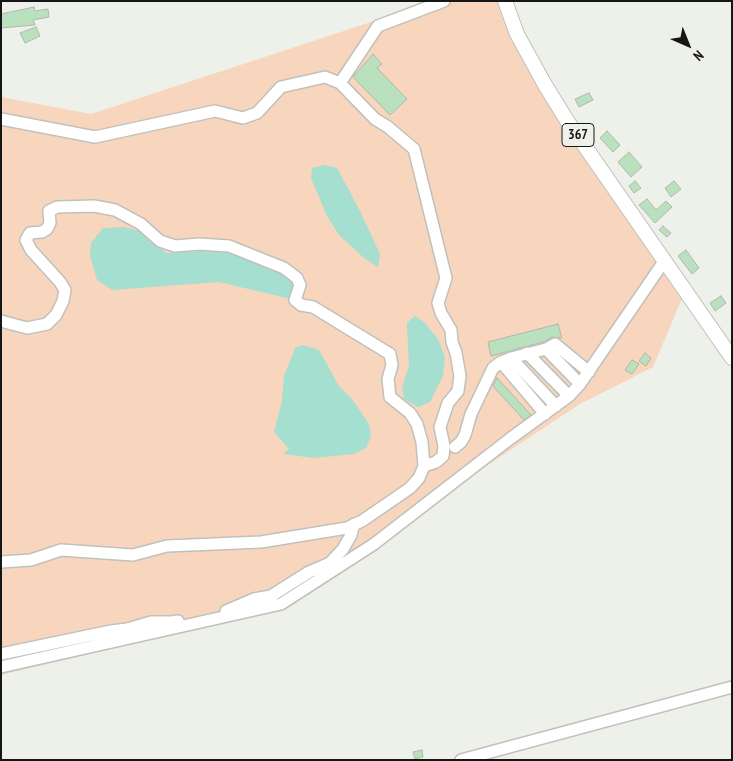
<!DOCTYPE html>
<html>
<head>
<meta charset="utf-8">
<style>
  body { margin:0 }
  #map { position:relative; width:733px; height:761px; overflow:hidden; background:#eef0ea; font-family:"PT Sans Narrow",sans-serif }
  canvas { display:block }
  .frame { position:absolute; inset:0; border:2px solid #161614; pointer-events:none }
  .north { position:absolute; left:663px; top:20px; width:50px; height:50px; -webkit-text-stroke:4px #eef0ea; paint-order:stroke; rotate:136deg; font-size:14px; font-weight:700; line-height:20px; text-align:center; color:#161614 }
  .north::after { content:''; display:block; margin:auto; width:18px; height:22px; background:#161614; clip-path:polygon(50% 0,100% 100%,50% 72%,0 100%) }
</style>
</head>
<body>
<div id="map">
<canvas width="733" height="761"></canvas>
<div class="frame"></div>
<div class="north">N</div>
</div>
<script>
const ctx = document.querySelector('canvas').getContext('2d');
ctx.lineJoin = 'round';
function fill(path, color) { ctx.fillStyle = color; ctx.fill(path, 'evenodd'); }
const toPath = rows => new Path2D(rows.map(r => 'M' + r).join(''));
function stroke(path, color, width, dash) { ctx.strokeStyle = color; ctx.lineWidth = width; ctx.lineCap = dash ? 'butt' : 'round'; ctx.setLineDash(dash || []); ctx.stroke(path); }
function write(font, color, halo, rows, align = 'center') {
  ctx.font = font + ' "PT Sans Narrow",sans-serif'; ctx.lineWidth = 4; ctx.setLineDash([]); ctx.textBaseline = 'middle'; ctx.strokeStyle = halo; ctx.fillStyle = color; for (const [text, x, y, turn = 0] of rows) {
    ctx.save(); ctx.translate(x, y); ctx.rotate((+turn || 0) * Math.PI / 180); ctx.textAlign = isNaN(turn) ? turn : align; if (halo) ctx.strokeText(text, 0, 0); ctx.fillText(text, 0, 0); ctx.restore();
  }
}
const green = toPath([
  [435,1,503,1,532,65,683,296,653,367,580,404,367,545,283,607,1,675,1,97,91,114]
]);
const water = toPath([
  [324,165,337,168,359,209,380,254,378,267,364,258,339,235,327,216,311,178,312,168],
  [125,227,145,233,166,253,203,251,233,253,281,271,296,282,291,299,219,282,112,290,97,280,90,256,91,243,103,228],
  [415,316,425,323,438,339,445,357,443,376,430,402,418,407,404,399,402,387,409,366,407,323],
  [303,345,319,350,339,386,352,399,369,424,371,436,366,448,354,454,314,458,283,454,289,449,274,432,282,401,284,376,295,348]
]);
const building = toPath([
  [34,7,35,11,48,9,49,17,33,20,35,25,1,28,1,14,34,7],
  [36,27,40,36,25,43,20,33,36,27],
  [373,54,382,64,377,68,407,99,390,115,353,77,373,54],
  [589,93,593,100,579,107,575,99,589,93],
  [607,131,620,145,613,152,600,138,607,131],
  [629,152,642,167,631,177,618,162,629,152],
  [635,181,641,188,634,193,629,186,635,181],
  [674,181,681,189,671,197,665,188,674,181],
  [647,199,656,210,666,201,672,207,655,223,639,205,647,199],
  [663,226,671,233,667,237,659,230,663,226],
  [686,250,699,268,692,274,678,256,686,250],
  [721,296,726,303,715,311,710,303,721,296],
  [558,324,562,338,552,337,543,342,491,356,488,342,558,324],
  [645,353,651,358,646,366,639,361,645,353],
  [632,360,639,364,632,374,625,370,632,360],
  [497,378,531,415,524,420,493,386,497,378],
  [422,750,423,757,415,759,413,752,422,750]
]);
const minor = toPath([
  [340,83,378,26,444,1],
  [1,119,95,137,215,111,243,118,257,113,281,87,325,77,340,83,375,119,388,127,414,149,446,278,438,303,441,313,451,330,452,342,456,353,460,376,458,391,448,403,440,427,444,446,443,456,436,462,424,466],
  [1,321,27,328,47,324,56,315,63,301,65,290,60,282,31,250,26,240,30,233,42,232,47,229,50,223,49,211,57,207,94,206,115,210,141,224,160,241,175,246,199,244,229,246,284,268,297,278,300,285,295,300,301,305,313,307,390,354,392,365,388,379,390,397,410,413,417,424,422,442,424,466,419,478,410,488,362,521,347,528,261,542,167,546,133,555,61,550,31,560,1,562],
  [546,349,580,384],
  [527,353,569,396],
  [511,358,556,406],
  [501,362,545,414],
  [455,447,461,442,465,435,471,414,493,368,501,362,511,358,546,349,555,344,589,372],
  [226,611,254,599,271,596,309,572,330,563,343,549,351,535,354,524],
  [1,654,111,631,127,629,151,622,172,622,178,621],
  [1,667,281,604,374,544,511,438,569,396,580,384,665,260],
  [461,760,732,687]
]);
const major = toPath([
  [505,1,517,34,545,85,568,122,732,358]
]);
const shields = [
  [578,135,32]
];
const shieldNames = [
  ["367",578,135]
];
fill(green, '#f7d6bd');
fill(water, '#a4dfd0');
fill(building, '#bae1bd');
stroke(building, '#b2b6b2', 1);
stroke(minor, '#c0c1bc', 14);
stroke(major, '#c0c1bc', 16);
stroke(minor, '#fff', 11);
stroke(major, '#fff', 14);
for (const [x, y, w] of shields) { const box = new Path2D(); box.roundRect(x - w / 2, y - 11.5, w, 23, 4); ctx.fillStyle = '#eef0ea'; ctx.fill(box); stroke(box, '#161614', 1); }
write('bold 14px', '#161614', null, shieldNames);
</script>
</body>
</html>
